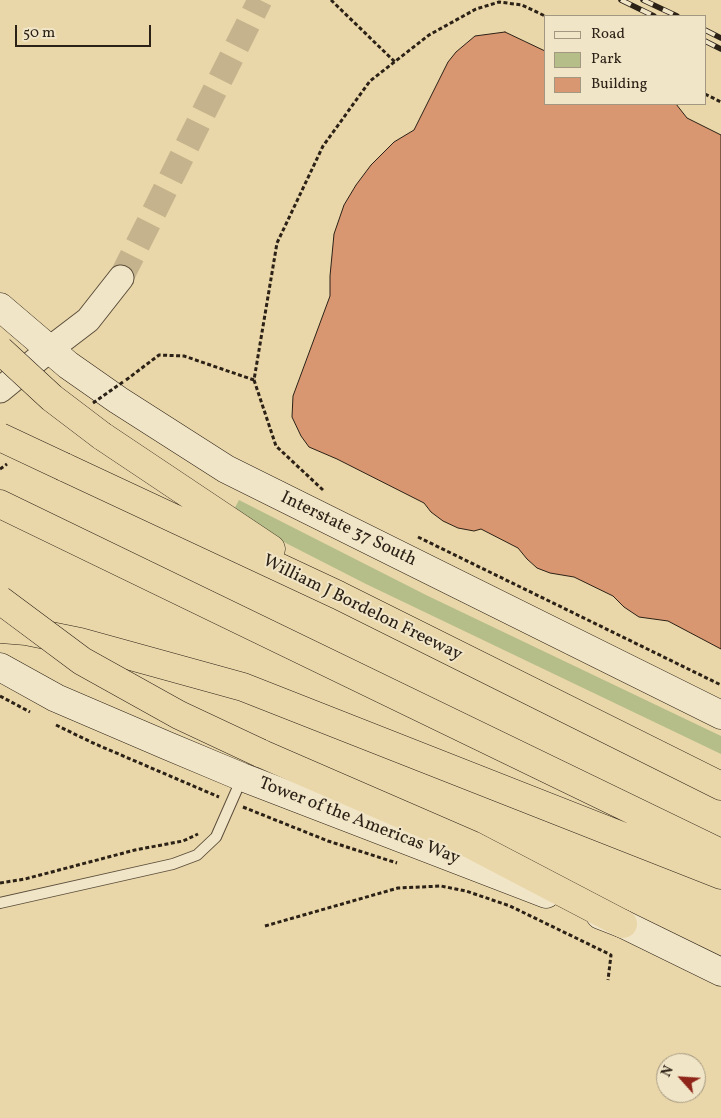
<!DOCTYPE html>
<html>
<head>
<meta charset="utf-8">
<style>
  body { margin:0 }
  #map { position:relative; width:721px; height:1118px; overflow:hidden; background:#ead7a9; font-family:Vollkorn,serif }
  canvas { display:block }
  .legend { position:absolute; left:544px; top:15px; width:162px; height:90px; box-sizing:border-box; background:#f1e5c7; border:1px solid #a29780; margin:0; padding:6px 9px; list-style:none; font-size:15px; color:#2b2116 }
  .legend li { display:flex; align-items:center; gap:10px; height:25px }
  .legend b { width:25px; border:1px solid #a29780 }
  .north { position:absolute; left:656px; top:1053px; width:50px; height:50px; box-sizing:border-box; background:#f1e5c7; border:1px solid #a29780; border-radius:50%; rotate:296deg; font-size:14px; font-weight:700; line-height:20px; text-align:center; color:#2b2116 }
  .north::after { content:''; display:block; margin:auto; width:18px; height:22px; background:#8f2418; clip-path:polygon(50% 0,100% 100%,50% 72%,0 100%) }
  .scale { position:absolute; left:15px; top:25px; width:136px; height:22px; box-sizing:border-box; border:2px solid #2b2116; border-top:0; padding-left:6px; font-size:15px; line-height:18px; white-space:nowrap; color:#2b2116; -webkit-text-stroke:4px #f1e5c7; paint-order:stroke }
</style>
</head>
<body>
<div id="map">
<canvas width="721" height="1118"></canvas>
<ul class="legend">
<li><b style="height:6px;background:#f1e5c7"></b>Road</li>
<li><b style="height:14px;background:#b5be89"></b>Park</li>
<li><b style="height:14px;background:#d89771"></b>Building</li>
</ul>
<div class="north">N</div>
<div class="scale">50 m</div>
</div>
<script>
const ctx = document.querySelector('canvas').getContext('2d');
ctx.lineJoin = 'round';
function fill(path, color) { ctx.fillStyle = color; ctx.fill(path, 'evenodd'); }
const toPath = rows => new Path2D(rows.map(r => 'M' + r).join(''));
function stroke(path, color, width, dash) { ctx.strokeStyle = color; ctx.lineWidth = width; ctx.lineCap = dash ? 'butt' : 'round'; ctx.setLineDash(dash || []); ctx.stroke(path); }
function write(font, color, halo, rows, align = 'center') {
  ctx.font = font + ' Vollkorn,serif'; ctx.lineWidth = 4; ctx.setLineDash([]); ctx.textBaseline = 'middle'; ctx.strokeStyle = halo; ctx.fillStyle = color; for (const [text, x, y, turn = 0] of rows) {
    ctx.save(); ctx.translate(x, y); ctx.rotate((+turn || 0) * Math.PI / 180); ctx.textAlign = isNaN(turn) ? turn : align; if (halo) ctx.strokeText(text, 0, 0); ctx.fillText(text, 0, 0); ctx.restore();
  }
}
const green = toPath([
  [239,500,426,595,721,736,721,754,366,584,231,515]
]);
const building = toPath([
  [505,32,545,51,545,104,676,104,687,118,721,135,721,649,668,621,639,617,624,607,613,596,574,577,550,573,537,568,527,559,518,548,481,529,474,531,458,528,443,521,431,512,424,503,337,459,309,447,301,436,292,417,293,396,330,296,330,276,334,234,344,205,356,185,371,165,394,142,414,130,448,62,456,52,475,36,505,32]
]);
const tertiaryTunnel = toPath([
  [121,278,260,0]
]);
const path = toPath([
  [331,0,395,62],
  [705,94,721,102],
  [126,380,159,355,184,356,254,380],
  [0,469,7,464],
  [323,490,276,446,254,380,277,243,323,146,370,81,429,35,476,9,499,2,522,5,545,16],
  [418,537,721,685],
  [0,696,30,712],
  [56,725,93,743,219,797],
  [243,807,328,841,397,863],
  [0,883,25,879,135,850,183,841,198,834],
  [265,926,398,888,441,886,466,891,510,906,611,955,608,980]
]);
const service = toPath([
  [0,903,173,864,197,855,216,837,242,778]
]);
const tertiary = toPath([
  [0,390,50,349,88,320,121,278]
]);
const secondary = toPath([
  [0,307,68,365,118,400,226,469,721,715],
  [0,667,56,698,168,746,242,777,546,894],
  [600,915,623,924,721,972]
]);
const motorway = toPath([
  [102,436,271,549],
  [64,467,338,595,721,786],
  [0,504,721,853],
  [0,629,26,631,80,642,243,687,721,875],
  [260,753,472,845,623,924]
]);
const rail = toPath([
  [621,0,654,16],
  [643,0,677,16],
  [705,30,721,38],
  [705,41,721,49]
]);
const pathBridge = toPath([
  [93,403,123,382]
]);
const motorwayBridge = toPath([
  [0,350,52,398,102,436],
  [0,437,64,467],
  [0,600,82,661,179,715,260,753]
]);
const streetNames = [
  ["Interstate 37 South",348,530,26],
  ["William J Bordelon Freeway",362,609,26],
  ["Tower of the Americas Way",359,822,21]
];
fill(green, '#b5be89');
fill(building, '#d89771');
stroke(building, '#2b2116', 1);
stroke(tertiaryTunnel, '#c4b38c', 25, [25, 12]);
stroke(service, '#5b4e3b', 12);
stroke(tertiary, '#5b4e3b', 27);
stroke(secondary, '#2b2116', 29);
stroke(motorway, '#2b2116', 29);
stroke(path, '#2b2116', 3, [4, 2.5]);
stroke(service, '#f1e5c7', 10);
stroke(tertiary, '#f1e5c7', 25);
stroke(secondary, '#f1e5c7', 28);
stroke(motorway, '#ead7a9', 28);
stroke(rail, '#2b2116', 5.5);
stroke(rail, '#f1e5c7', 4, [11]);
stroke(motorwayBridge, '#2b2116', 29, []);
stroke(pathBridge, '#2b2116', 3, [4, 2.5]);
stroke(motorwayBridge, '#ead7a9', 28);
write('18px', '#2b2116', '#f1e5c7', streetNames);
</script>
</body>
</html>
